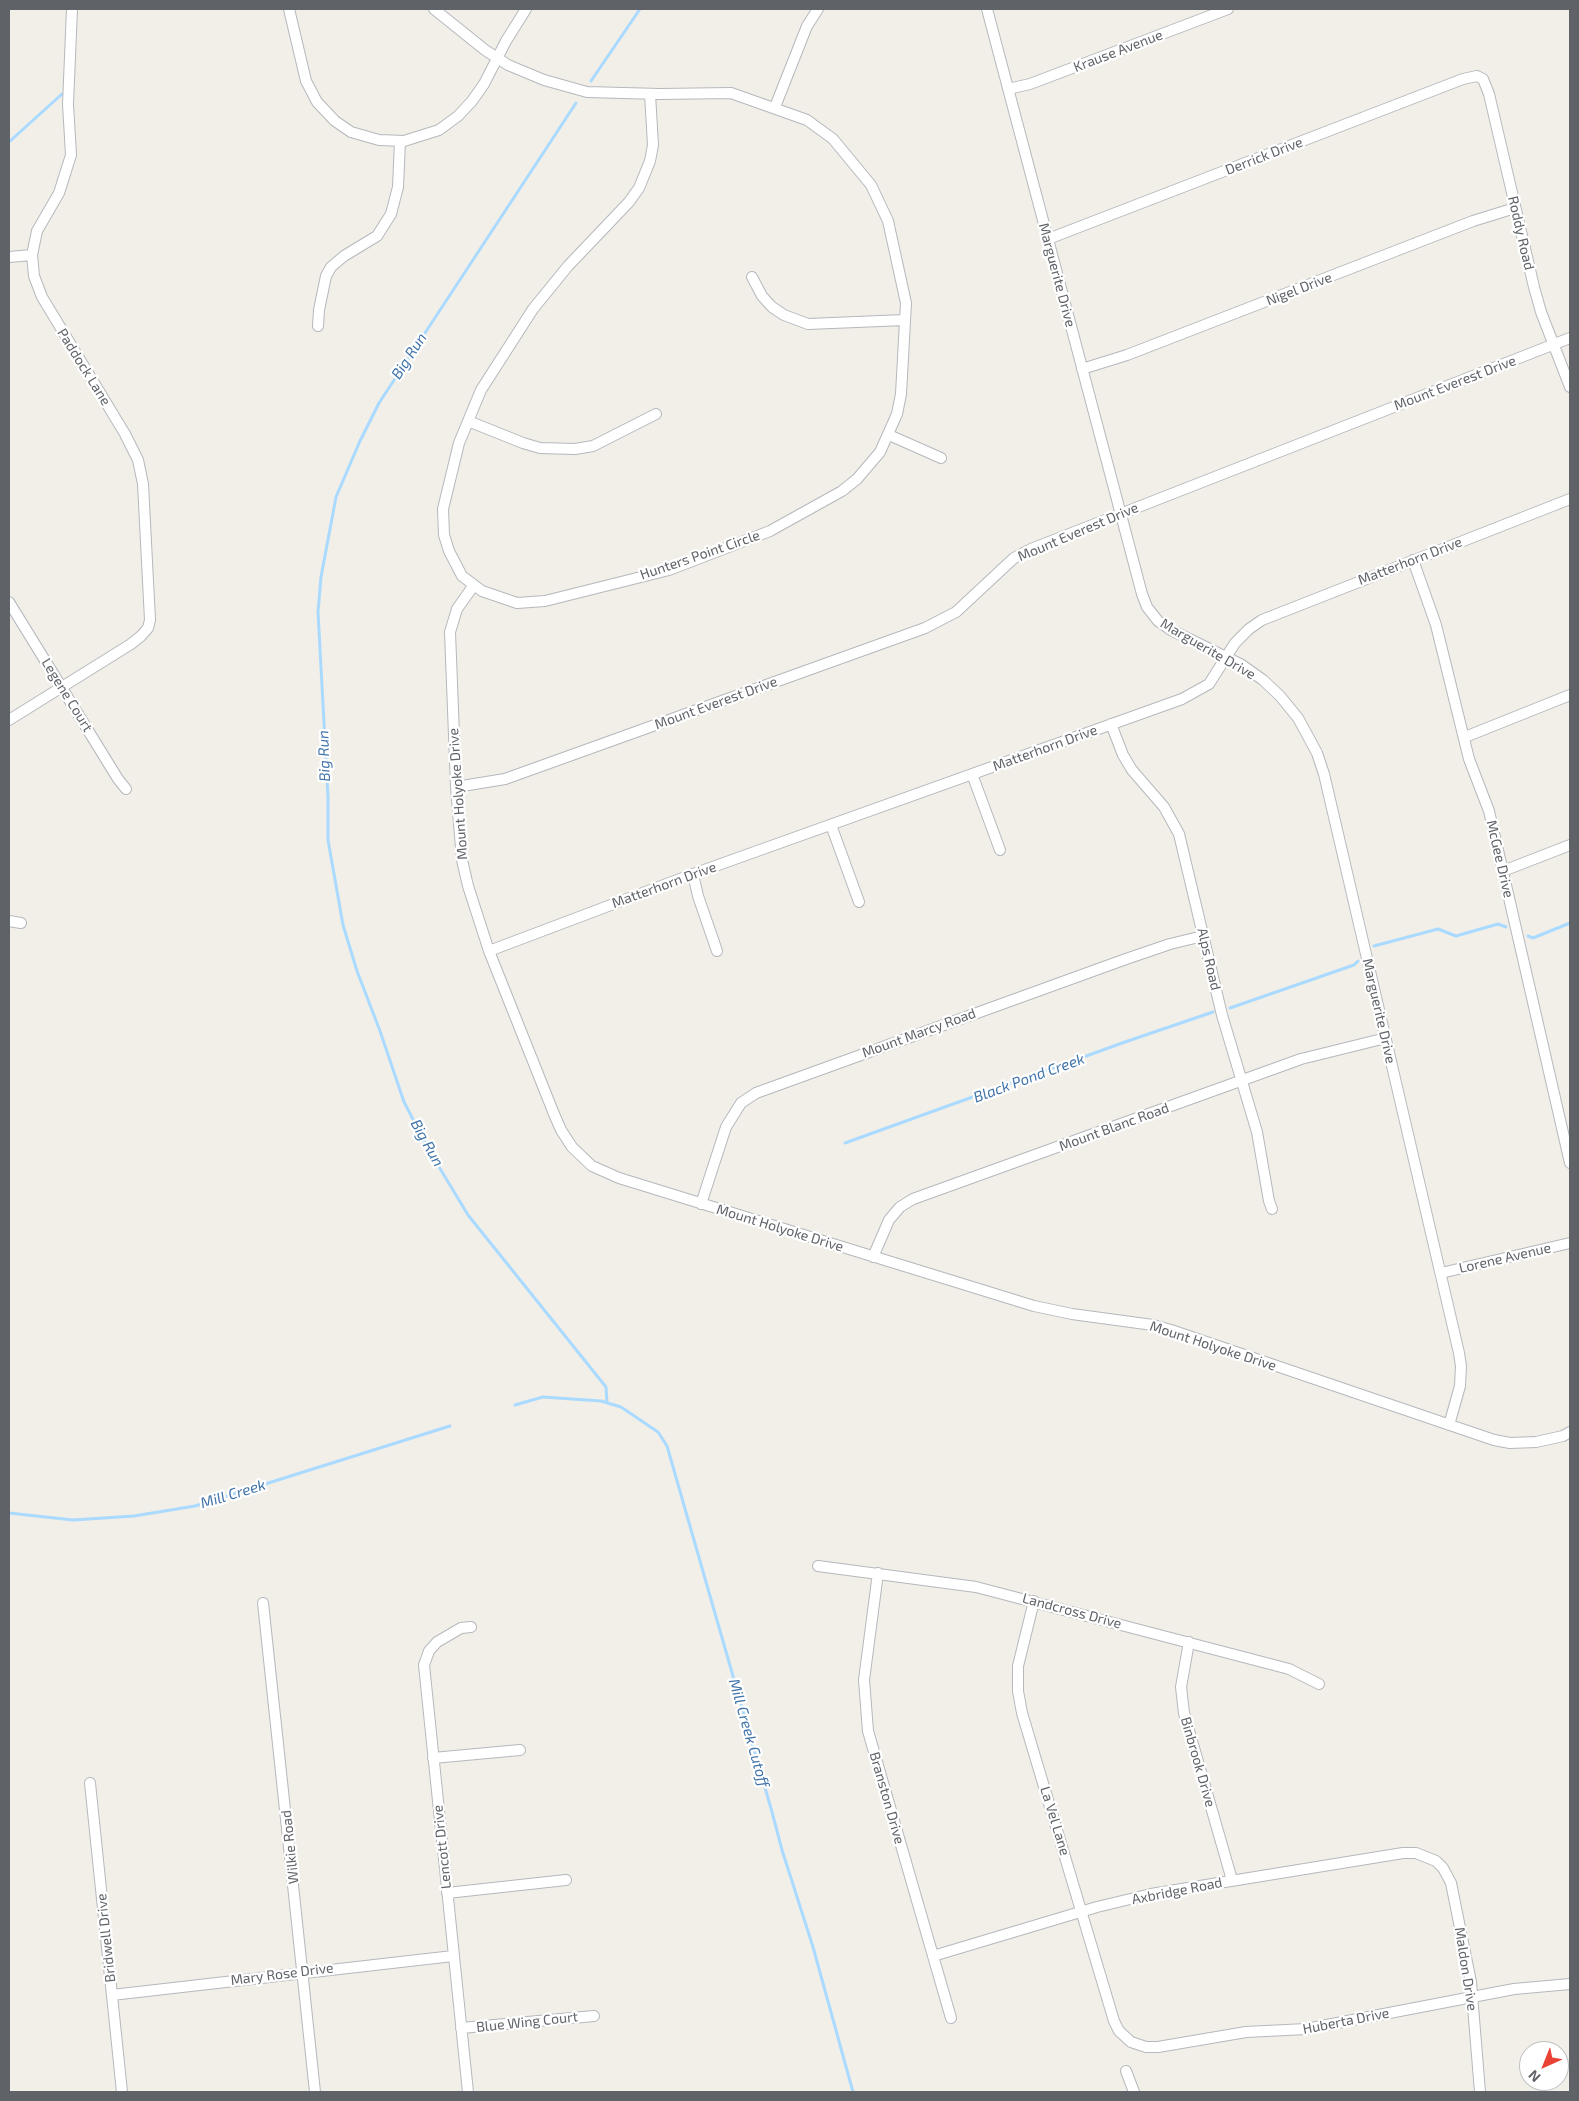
<!DOCTYPE html>
<html>
<head>
<meta charset="utf-8">
<style>
  body { margin:0 }
  #map { position:relative; width:1579px; height:2101px; overflow:hidden; background:#f1efe8; font-family:"Exo 2",sans-serif }
  canvas { display:block }
  .frame { position:absolute; inset:0; border:10px solid #5f6368; pointer-events:none }
  .north { position:absolute; left:1519px; top:2041px; width:50px; height:50px; box-sizing:border-box; background:#fff; border:1px solid #bfc1c3; border-radius:50%; rotate:224deg; font-size:14px; font-weight:700; line-height:20px; text-align:center; color:#5f6368 }
  .north::after { content:''; display:block; margin:auto; width:18px; height:22px; background:#ea4335; clip-path:polygon(50% 0,100% 100%,50% 72%,0 100%) }
</style>
</head>
<body>
<div id="map">
<canvas width="1579" height="2101"></canvas>
<div class="frame"></div>
<div class="north">N</div>
</div>
<script>
const ctx = document.querySelector('canvas').getContext('2d');
ctx.lineJoin = 'round';
const toPath = rows => new Path2D(rows.map(r => 'M' + r).join(''));
function stroke(path, color, width, dash) { ctx.strokeStyle = color; ctx.lineWidth = width; ctx.lineCap = dash ? 'butt' : 'round'; ctx.setLineDash(dash || []); ctx.stroke(path); }
function write(font, color, halo, rows, align = 'center') {
  ctx.font = font + ' "Exo 2",sans-serif'; ctx.lineWidth = 4.5; ctx.setLineDash([]); ctx.textBaseline = 'middle'; ctx.strokeStyle = halo; ctx.fillStyle = color; for (const [text, x, y, turn = 0] of rows) {
    ctx.save(); ctx.translate(x, y); ctx.rotate((+turn || 0) * Math.PI / 180); ctx.textAlign = isNaN(turn) ? turn : align; if (halo) ctx.strokeText(text, 0, 0); ctx.fillText(text, 0, 0); ctx.restore();
  }
}
const stream = toPath([
  [591,81,640,9],
  [576,103,379,403,360,441,336,497,321,577,318,612,328,797,328,840,343,925,357,971,380,1031,404,1102,430,1152,468,1215,606,1387,607,1403],
  [9,142,62,94],
  [1528,936,1533,938,1570,923],
  [1374,946,1438,929,1456,936,1498,924,1506,927],
  [1230,1008,1354,965,1358,961],
  [845,1143,1125,1042,1213,1012],
  [515,1405,543,1397,601,1401,621,1407,658,1432,667,1446,772,1812,782,1850,813,1947,853,2092],
  [9,1513,73,1520,134,1516,195,1506,450,1426]
]);
const minor = toPath([
  [289,9,306,81,317,102,335,121,351,132,379,140,404,141,439,130,458,116,472,101,484,84,506,41,526,9],
  [434,9,485,50,508,65,544,80,587,92,660,94,731,93,807,120,833,139,871,185,888,221,906,303,901,394,897,414,880,452,857,479,842,491,770,531,669,570,545,601,517,603,482,591,462,576,449,551,444,535,443,509,459,443,481,390,533,309,568,266,629,202,639,188,650,161,653,145,650,94],
  [987,9,1142,594,1147,607,1158,621,1171,630,1242,665,1263,680,1280,696,1298,718,1317,753,1324,774,1459,1353,1461,1366,1460,1386,1449,1425],
  [1008,89,1030,84,1228,9],
  [775,107,807,26,818,9],
  [1048,239,1463,79,1477,76,1483,79,1489,94,1534,287,1541,312,1570,387],
  [9,257,32,255],
  [752,277,762,296,772,307,784,315,808,324,905,320],
  [318,326,319,310,326,276,331,267,344,256,377,236,391,214,398,187,400,141],
  [1082,369,1127,355,1473,221,1515,208],
  [468,421,523,443,540,448,575,449,593,446,656,414],
  [889,435,941,458],
  [1413,560,1436,625,1469,759,1489,811,1570,1163],
  [474,585,457,609,450,632,456,787,462,860,468,886,489,951,554,1114,561,1130,572,1147,592,1166,619,1178,1034,1306,1072,1314,1153,1325,1171,1330,1494,1440,1510,1443,1536,1442,1563,1436,1570,1432],
  [9,602,118,779,126,789],
  [9,720,131,644,141,636,148,628,150,620,143,484,138,460,125,434,42,297,34,276,32,255,37,231,59,193,71,155,68,104,72,9],
  [1111,724,1123,755,1132,770,1164,807,1179,834,1222,1015,1257,1132,1269,1201,1272,1209],
  [1465,737,1570,695],
  [972,774,1000,850],
  [456,787,505,779,925,628,956,612,1014,558,1031,549,1570,338],
  [831,825,859,902],
  [1503,871,1570,845],
  [693,874,698,896,717,951],
  [9,921,21,923],
  [489,951,693,874,1182,699,1209,684,1235,643,1249,629,1262,620,1570,499],
  [701,1204,726,1127,741,1103,756,1093,1126,959,1170,944,1203,936],
  [873,1257,889,1220,900,1207,913,1199,1301,1059,1386,1038],
  [1441,1273,1570,1243],
  [818,1566,976,1587,1289,1669,1319,1684],
  [878,1573,864,1680,868,1731,951,2018],
  [1034,1601,1018,1666,1018,1691,1022,1713,1114,2021,1119,2031,1131,2042,1146,2047,1158,2047,1246,2032,1306,2029,1514,1989,1570,1984],
  [263,1603,315,2092],
  [1189,1642,1181,1687,1184,1713,1232,1880],
  [433,1758,520,1750],
  [90,1783,122,2092],
  [447,1893,566,1880],
  [933,1956,1097,1907,1151,1894,1403,1853,1416,1853,1436,1861,1443,1868,1451,1883,1471,1982,1480,2092],
  [112,1995,453,1956],
  [461,2028,594,2016],
  [1126,2071,1134,2092],
  [468,2092,424,1665,429,1651,437,1642,461,1628,471,1627]
]);
const streetNames = [
  ["Krause Avenue",1118,51,-21],
  ["Derrick Drive",1264,156,-21],
  ["Roddy Road",1521,233,77],
  ["Marguerite Drive",1057,275,75],
  ["Nigel Drive",1299,289,-21],
  ["Paddock Lane",84,367,58],
  ["Mount Everest Drive",1455,383,-21],
  ["Mount Everest Drive",1078,532,-23],
  ["Hunters Point Circle",700,555,-19],
  ["Matterhorn Drive",1410,561,-21],
  ["Marguerite Drive",1208,649,30],
  ["Legene Court",67,695,58],
  ["Mount Everest Drive",716,703,-20],
  ["Matterhorn Drive",1045,748,-20],
  ["Mount Holyoke Drive",458,794,-94],
  ["McGee Drive",1500,859,77],
  ["Matterhorn Drive",664,885,-20],
  ["Alps Road",1209,959,77],
  ["Marguerite Drive",1379,1011,77],
  ["Mount Marcy Road",919,1033,-20],
  ["Mount Blanc Road",1114,1127,-20],
  ["Mount Holyoke Drive",780,1228,17],
  ["Lorene Avenue",1505,1258,-13],
  ["Mount Holyoke Drive",1213,1346,18],
  ["Landcross Drive",1072,1611,15],
  ["Binbrook Drive",1198,1762,74],
  ["Branston Drive",887,1798,74],
  ["La Vel Lane",1055,1821,73],
  ["Wilkie Road",290,1847,-96],
  ["Lencott Drive",442,1847,-96],
  ["Axbridge Road",1177,1891,-11],
  ["Bridwell Drive",106,1938,-96],
  ["Maldon Drive",1466,1969,81],
  ["Mary Rose Drive",282,1974,-7],
  ["Huberta Drive",1346,2021,-11],
  ["Blue Wing Court",527,2022,-6]
];
const waterNames = [
  ["Big Run",409,356,-57],
  ["Big Run",324,756,-92],
  ["Black Pond Creek",1029,1078,-20],
  ["Big Run",427,1143,61],
  ["Mill Creek",233,1494,-17],
  ["Mill Creek Cutoff",749,1733,74]
];
stroke(stream, '#aadaff', 3);
stroke(minor, '#b5b8bc', 12);
stroke(minor, '#fff', 10);
write('14px', '#5f6368', '#fff', streetNames);
write('italic 15px', '#4174aa', '#fff', waterNames);
</script>
</body>
</html>
